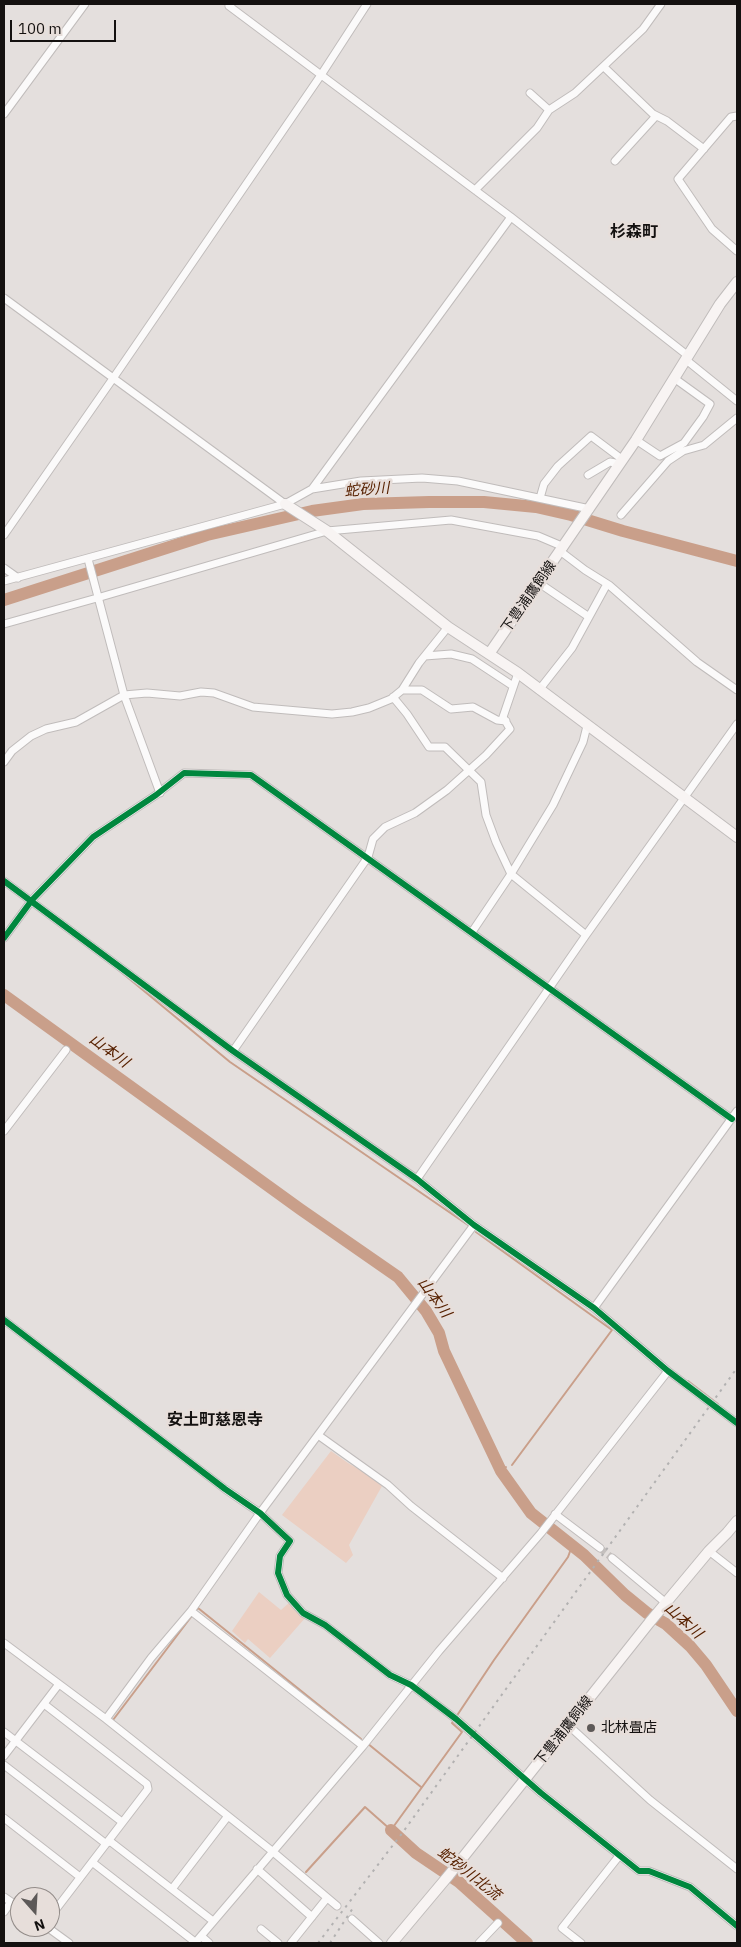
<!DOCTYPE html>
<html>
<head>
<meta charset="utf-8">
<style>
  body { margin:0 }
  #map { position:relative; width:741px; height:1947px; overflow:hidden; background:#e4dfdd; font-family:"IBM Plex Sans",sans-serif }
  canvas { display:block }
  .frame { position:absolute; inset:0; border:5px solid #141110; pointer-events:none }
  .north { position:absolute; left:10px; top:1887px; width:50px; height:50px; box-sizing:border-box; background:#e7deda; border:1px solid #938c89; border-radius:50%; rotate:161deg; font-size:14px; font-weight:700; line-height:20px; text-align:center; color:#141110 }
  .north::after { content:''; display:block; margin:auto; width:18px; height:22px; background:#5d5958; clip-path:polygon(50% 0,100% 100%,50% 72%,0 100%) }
  .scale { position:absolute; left:10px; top:20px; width:106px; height:22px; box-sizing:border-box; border:2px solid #141110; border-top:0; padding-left:6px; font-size:15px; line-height:18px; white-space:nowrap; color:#141110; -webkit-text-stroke:4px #e7deda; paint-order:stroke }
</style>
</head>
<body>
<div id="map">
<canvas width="741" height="1947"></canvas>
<div class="frame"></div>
<div class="north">N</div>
<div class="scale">100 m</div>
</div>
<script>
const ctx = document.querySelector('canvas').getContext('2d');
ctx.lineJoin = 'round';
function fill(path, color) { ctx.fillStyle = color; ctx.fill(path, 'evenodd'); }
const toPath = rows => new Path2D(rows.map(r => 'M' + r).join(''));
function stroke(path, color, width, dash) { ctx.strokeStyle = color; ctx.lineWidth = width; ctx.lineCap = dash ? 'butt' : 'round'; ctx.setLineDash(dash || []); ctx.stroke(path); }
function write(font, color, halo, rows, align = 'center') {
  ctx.font = font + ' "IBM Plex Sans","Noto Sans JP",sans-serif'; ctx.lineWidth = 5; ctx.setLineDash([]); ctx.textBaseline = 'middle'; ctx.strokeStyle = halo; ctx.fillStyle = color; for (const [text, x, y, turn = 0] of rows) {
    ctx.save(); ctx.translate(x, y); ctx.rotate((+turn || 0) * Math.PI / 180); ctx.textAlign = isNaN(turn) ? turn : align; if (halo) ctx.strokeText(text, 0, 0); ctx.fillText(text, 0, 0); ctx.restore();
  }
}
const green = toPath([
  [331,1451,348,1463,365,1473,382,1486,349,1545,353,1555,346,1563,282,1515],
  [259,1592,281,1610,290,1602,306,1617,270,1658,248,1639,245,1643,232,1631]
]);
const stream = toPath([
  [115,967,230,1062,468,1225],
  [476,1232,612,1330,512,1465],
  [688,1381,718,1404],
  [501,1471,506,1467],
  [196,1610,198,1608,361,1739],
  [113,1720,191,1617],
  [367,1743,421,1787],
  [306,1872,365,1807,391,1830,462,1732,452,1723,494,1660,568,1557,572,1546]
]);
const river = toPath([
  [4,600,207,535,312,511,363,504,429,502,484,502,536,507,571,515,623,531,737,561],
  [4,995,300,1209,398,1277,426,1311,439,1333,444,1351,501,1471,531,1513,584,1555,625,1595,647,1613,666,1624,690,1646,706,1665,737,1711],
  [391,1830,416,1853,459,1882,527,1943]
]);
const streetTunnel = toPath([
  [600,1548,612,1558]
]);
const street = toPath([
  [231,4,229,6,511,217,687,355],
  [604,67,653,114,667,121,704,149],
  [530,93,549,110,575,93,643,29,661,4],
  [4,114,85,4],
  [737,116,731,117,678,179,712,229,737,251],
  [615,161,656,116],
  [475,190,537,128,549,110],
  [4,298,285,504],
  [685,359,737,401],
  [636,440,660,456,684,443,703,417,710,404,674,378],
  [588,475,610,462,620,464],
  [312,489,511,217],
  [540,498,544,484,558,466,591,436,623,460],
  [621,515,668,461,683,451,704,445,737,418],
  [4,535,114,377,321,75,367,4],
  [560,551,585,570,609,585,697,662,737,690],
  [88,559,124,695,160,793],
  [4,568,18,578],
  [4,581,285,504,312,489,361,481,422,478,458,481,590,509],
  [539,583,589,617],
  [4,624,97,598,327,531,451,520,538,536,564,547],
  [425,656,451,654,472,659,513,686],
  [402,690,422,690,451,709,473,707,497,720,506,721],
  [539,690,572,648,607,584],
  [393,697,407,714,429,747,445,747,481,782,486,815,496,842,511,874,586,935],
  [4,762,12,751,31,736,46,729,76,722,124,695,147,693,180,696,201,692,214,693,253,707,332,714,352,712,369,708,391,699,402,690,419,663,448,627],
  [4,881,233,1051,417,1179,474,1225,594,1308,668,1371,737,1423],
  [472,932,511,874,553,805,583,742,587,726],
  [4,938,32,900,93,837,156,795,184,773,251,775,732,1119],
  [233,1051,368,857,373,839,385,827,415,813,447,790,486,755,510,729,503,717,518,673],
  [4,1131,66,1050],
  [417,1179,586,935,737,724],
  [594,1308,737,1111],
  [4,1320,225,1489,260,1513,290,1541,280,1556,278,1573,287,1595,303,1613,325,1625,390,1675,411,1685,456,1719,541,1793,639,1871,649,1871,690,1887,737,1926],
  [318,1435,388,1485,411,1506,503,1578],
  [555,1514,600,1548],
  [709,1551,737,1573],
  [612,1558,666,1603],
  [191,1611,363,1746],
  [4,1643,106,1719,272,1851,337,1906],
  [44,1704,147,1784,148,1789,50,1917],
  [106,1719,151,1658,191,1611,260,1513,474,1225],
  [568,1725,650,1800,737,1869],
  [4,1732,122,1822],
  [4,1756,59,1684],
  [4,1765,105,1843,111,1842,213,1921],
  [4,1818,80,1877],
  [92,1862,195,1942],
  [257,1869,312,1917],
  [172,1889,228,1816],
  [4,1897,20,1908],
  [4,1912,11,1902],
  [352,1919,379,1943],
  [47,1927,69,1943],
  [261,1929,278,1943],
  [201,1936,209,1943],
  [195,1943,363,1746,439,1651,541,1533,668,1371],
  [291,1943,327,1898],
  [479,1943,498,1923],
  [581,1943,562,1928,619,1856]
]);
const secondary = toPath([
  [285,504,327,531,448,627,518,673,737,837],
  [489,654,636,440,720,304,737,282],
  [392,1943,449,1875,649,1623,709,1551,727,1533,737,1521]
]);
const rail = toPath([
  [318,1943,403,1832,737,1368],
  [330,1943,353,1908]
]);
const cycleway = toPath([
  [4,881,233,1051,417,1179,474,1225,594,1308,668,1371,737,1423],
  [4,938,32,900,93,837,156,795,184,773,251,775,732,1119],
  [4,1320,225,1489,260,1513,290,1541,280,1556,278,1573,287,1595,303,1613,325,1625,390,1675,411,1685,456,1719,541,1793,639,1871,649,1871,690,1887,737,1926]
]);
const markers = [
  [591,1728,5,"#5d5958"]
];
const streetNames = [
  ["下豊浦鷹飼線",529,597,-55],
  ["下豊浦鷹飼線",564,1731,-52]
];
const poiNames = [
  ["北林畳店",601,1728]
];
const waterNames = [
  ["蛇砂川",367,490,-4],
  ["山本川",109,1051,36],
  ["山本川",434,1298,54],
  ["山本川",683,1621,42],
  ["蛇砂川北流",469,1874,38]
];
const quarterNames = [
  ["杉森町",634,232],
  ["安土町慈恩寺",215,1420]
];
fill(green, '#ebcfc2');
stroke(stream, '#c99f8a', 2);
stroke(river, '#c99f8a', 12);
stroke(streetTunnel, '#c5c0be', 7, [7, 3.5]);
stroke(street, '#c0bcbb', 9);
stroke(secondary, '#c0bcbb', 12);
stroke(street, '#fbfafa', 7);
stroke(secondary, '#f8f4f3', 10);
stroke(rail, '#b2b1b1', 2, [2.5, 5]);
stroke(cycleway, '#00873e', 6);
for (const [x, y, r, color] of markers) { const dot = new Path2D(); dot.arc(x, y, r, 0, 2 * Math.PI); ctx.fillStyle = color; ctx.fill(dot); stroke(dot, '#e7deda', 2); }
write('14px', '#141110', '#e7deda', streetNames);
write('14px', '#141110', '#e7deda', poiNames, 'left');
write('italic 15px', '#572100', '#e7deda', waterNames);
write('bold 16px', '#141110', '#e7deda', quarterNames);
</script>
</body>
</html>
